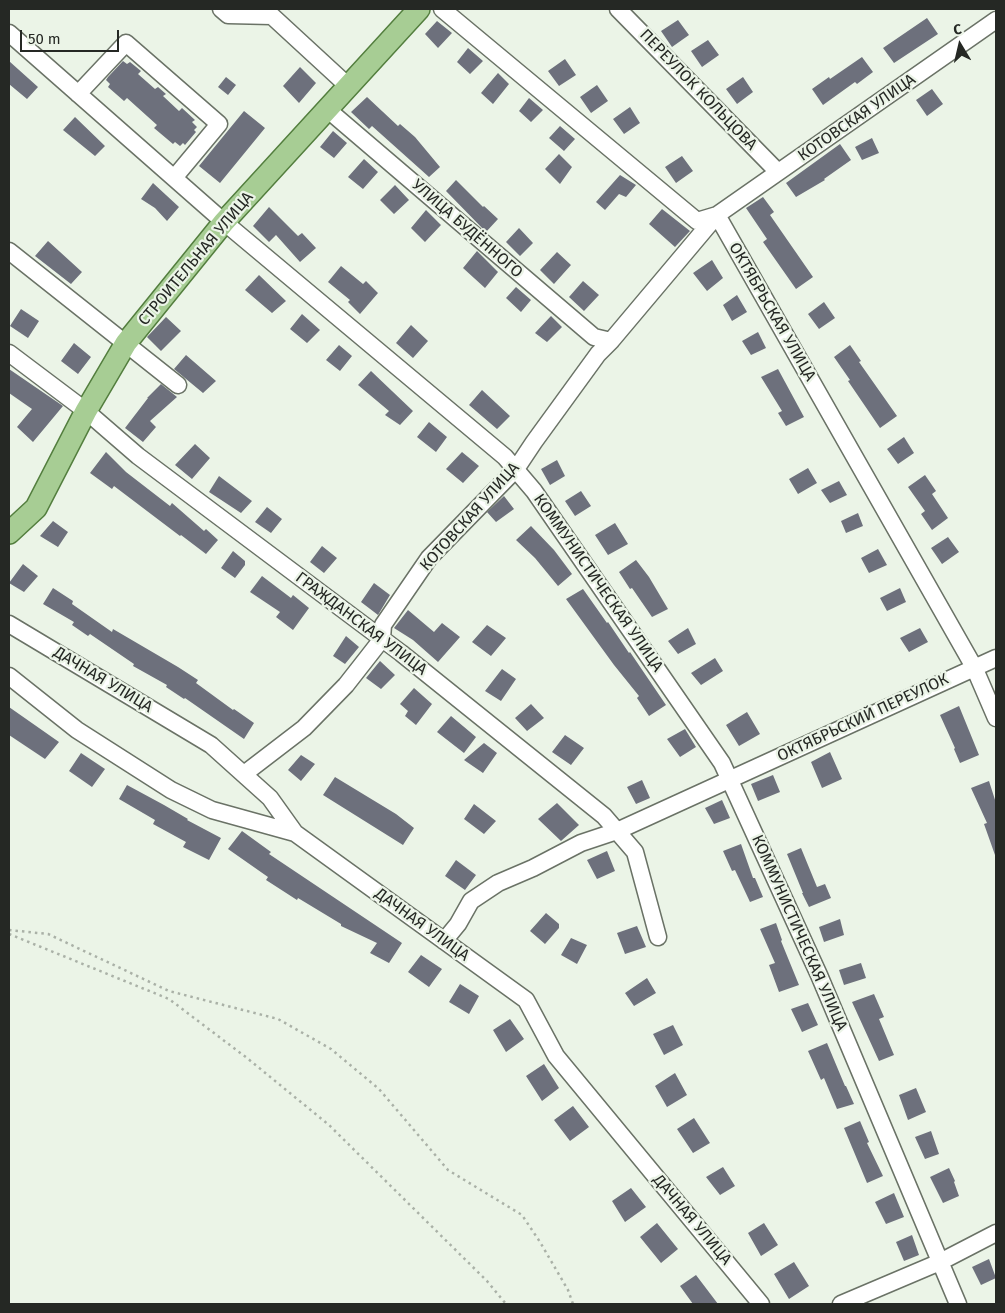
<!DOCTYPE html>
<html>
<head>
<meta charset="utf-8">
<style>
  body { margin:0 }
  #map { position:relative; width:1005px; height:1313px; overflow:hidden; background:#ebf4e7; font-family:"Fira Sans",sans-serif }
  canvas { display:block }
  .frame { position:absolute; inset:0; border:10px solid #252824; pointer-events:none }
  .north { position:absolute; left:935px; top:20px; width:50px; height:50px; -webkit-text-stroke:4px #ebf4e7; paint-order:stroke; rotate:351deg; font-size:14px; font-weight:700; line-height:20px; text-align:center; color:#252824 }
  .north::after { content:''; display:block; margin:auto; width:18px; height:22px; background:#252824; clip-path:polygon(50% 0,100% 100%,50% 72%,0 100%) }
  .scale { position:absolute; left:20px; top:30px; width:99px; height:22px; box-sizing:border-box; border:2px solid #252824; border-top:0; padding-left:6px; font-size:15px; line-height:18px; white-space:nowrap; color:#252824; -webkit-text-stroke:4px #ebf4e7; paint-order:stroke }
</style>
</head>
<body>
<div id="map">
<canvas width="1005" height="1313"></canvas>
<div class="frame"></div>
<div class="north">С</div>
<div class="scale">50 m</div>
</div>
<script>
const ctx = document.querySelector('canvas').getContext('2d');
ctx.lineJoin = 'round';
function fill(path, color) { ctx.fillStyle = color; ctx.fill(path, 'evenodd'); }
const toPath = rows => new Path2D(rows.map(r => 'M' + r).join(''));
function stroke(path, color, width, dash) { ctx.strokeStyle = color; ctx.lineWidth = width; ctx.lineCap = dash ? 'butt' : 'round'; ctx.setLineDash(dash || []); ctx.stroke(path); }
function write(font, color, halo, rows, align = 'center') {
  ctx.font = font + ' "Fira Sans",sans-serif'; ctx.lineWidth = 4.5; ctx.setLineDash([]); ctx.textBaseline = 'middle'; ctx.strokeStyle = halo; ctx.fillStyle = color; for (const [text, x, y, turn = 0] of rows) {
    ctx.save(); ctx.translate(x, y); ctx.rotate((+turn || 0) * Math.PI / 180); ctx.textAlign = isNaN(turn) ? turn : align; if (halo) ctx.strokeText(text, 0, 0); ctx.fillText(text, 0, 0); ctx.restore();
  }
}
const building = toPath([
  [927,18,938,34,894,63,883,48],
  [678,20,689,35,672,47,661,31],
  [437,21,452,33,438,48,425,34],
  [708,40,719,55,702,67,691,51],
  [468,48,483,61,470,74,457,62],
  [862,57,873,72,857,84,855,82,823,105,812,89,829,77,830,79],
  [565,59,576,75,559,86,548,71],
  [9,61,38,87,27,99,9,84],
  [123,61,127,64,130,62,141,71,138,74,155,89,158,87,166,94,163,96,179,111,182,108,195,120,192,122,197,127,194,130,196,132,185,145,183,143,180,146,175,142,173,144,154,128,157,125,127,98,124,101,108,87,110,84,106,80,108,77],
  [300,67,316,83,299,103,283,86],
  [498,73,509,84,493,104,481,93],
  [226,77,236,85,228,95,218,87],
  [743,77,753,92,737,104,726,89],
  [597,85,608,101,591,113,580,97],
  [932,89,943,104,927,116,916,100],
  [367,97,398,126,400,124,415,137,440,167,429,177,372,126,369,129,351,112],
  [529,98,543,110,531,122,519,111],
  [630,107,640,123,624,134,613,119],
  [244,111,265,128,220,183,199,166],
  [75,117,105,146,95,156,63,130],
  [560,126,575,139,564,151,549,138],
  [333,131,347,143,334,158,320,147],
  [872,138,879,153,862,160,855,147],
  [840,144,851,160,824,179,825,180,796,197,786,183],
  [559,154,572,167,560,184,545,169],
  [682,156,693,171,676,183,665,167],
  [364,159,378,172,363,189,348,177],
  [620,175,636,185,626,197,619,194,605,210,596,202],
  [456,180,483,207,484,206,498,219,486,232,446,191],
  [153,183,179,207,167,221,155,208,141,199],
  [395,185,409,200,394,214,380,200],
  [763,197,774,212,770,215,813,277,796,289,763,242,767,239,746,208],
  [269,207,298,236,302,233,316,248,300,262,276,235,269,242,253,226],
  [662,209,690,231,675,247,649,224],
  [426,210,441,225,425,242,411,228],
  [519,228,533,243,520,256,506,242],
  [48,241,82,272,71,284,35,256],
  [477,251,498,272,485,288,463,268],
  [557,252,571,265,554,284,540,270],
  [712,260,723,278,707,291,693,273],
  [341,266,363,284,366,281,378,293,360,314,348,302,350,300,328,282],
  [259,275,286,301,272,313,245,290],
  [583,281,599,295,584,311,569,297],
  [516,287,531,300,521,312,506,298],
  [737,295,747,312,732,321,723,305],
  [824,302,835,318,819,329,808,314],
  [21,309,39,321,28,338,10,326],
  [302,314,320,330,307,343,290,329],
  [551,316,562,327,547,342,535,333],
  [166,317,181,331,161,351,147,337],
  [411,325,428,341,413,358,396,343],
  [758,332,766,348,751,355,742,341],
  [74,343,91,357,78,374,61,361],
  [339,345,352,356,340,371,326,360],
  [850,345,861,361,859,362,897,416,880,428,848,381,850,380,834,357],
  [186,355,216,381,203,393,174,369],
  [9,369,63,406,33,442,17,427,32,409,9,393],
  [778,369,804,417,786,426,778,413,782,411,761,377],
  [371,371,413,411,400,425,385,415,389,411,358,385],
  [161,384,177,397,150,421,156,427,143,442,125,428,148,398,147,398],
  [482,390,510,416,497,429,469,405],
  [429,422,447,437,436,452,417,437],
  [904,437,914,453,898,464,887,449],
  [195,444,210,458,192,479,175,465],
  [106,452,126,472,170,506,172,503,204,531,206,529,218,540,206,554,181,535,180,536,114,486,112,489,90,473],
  [462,452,479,466,463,483,446,469],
  [557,460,565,476,550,485,541,469],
  [808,468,817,483,798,494,789,479],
  [925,475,936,491,932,494,948,518,932,530,921,514,925,511,908,487],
  [219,476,252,501,241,513,209,492],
  [839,481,847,495,830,503,821,490],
  [581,491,591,506,575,516,565,501],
  [504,496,514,509,496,522,487,512],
  [267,507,282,519,271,533,255,522],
  [858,513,863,526,846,533,841,521],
  [53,521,68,532,58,547,40,536],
  [615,523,628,544,608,555,595,535],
  [531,526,554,550,572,574,558,586,535,558,516,540],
  [948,537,959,552,942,564,931,548],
  [322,546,337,558,324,573,310,562],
  [878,549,887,565,869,573,861,558],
  [233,551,245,561,245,565,235,578,221,568],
  [636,560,649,577,668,609,652,617,632,588,630,589,619,572],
  [23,564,38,576,24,592,9,583],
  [262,576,291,598,293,595,309,608,293,630,276,617,280,612,250,592],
  [374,583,390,595,378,615,361,602],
  [53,588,73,601,72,604,112,632,113,629,178,667,198,680,196,683,233,710,234,709,254,723,244,739,185,698,184,699,166,687,167,685,133,666,134,664,90,634,88,636,72,625,74,622,43,604],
  [900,588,906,602,887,611,880,598],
  [583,589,607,623,608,622,629,653,630,652,666,705,649,716,637,698,639,696,614,665,566,599],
  [408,610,434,632,442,623,460,637,438,662,413,640,394,628],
  [487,625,506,638,491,656,472,642],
  [688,628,696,644,678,654,668,641],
  [920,628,928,642,909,652,900,638],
  [346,636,359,647,345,664,333,656],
  [715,658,723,671,701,685,691,673],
  [380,661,395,675,381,689,366,678],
  [502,669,516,679,501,701,485,691],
  [414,688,432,704,416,725,405,716,408,711,400,704],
  [531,704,544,718,527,731,515,718],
  [959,706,979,755,960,763,954,749,955,748,940,715],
  [9,707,59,742,45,759,9,735],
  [747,712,760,734,739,746,726,725],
  [451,716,476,737,464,753,437,732],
  [685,729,696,747,680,757,667,739],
  [565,735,584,748,571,765,552,752],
  [484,743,497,753,483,773,464,760],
  [830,752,842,779,822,788,811,762],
  [81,753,105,769,92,787,69,771],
  [301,755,315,764,301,781,288,770],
  [773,775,780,792,758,801,751,784],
  [335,777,396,814,414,828,403,845,323,795],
  [642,780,650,798,636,804,627,787],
  [989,781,996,803,995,855,984,824,987,823,971,788],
  [127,785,164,805,188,819,187,820,221,838,209,860,183,847,186,842,153,824,155,820,119,799],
  [722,800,730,818,714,824,705,808],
  [557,803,579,825,561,841,538,819],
  [474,804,496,821,484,834,464,819],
  [242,831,271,852,269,854,402,943,389,963,370,953,377,943,341,926,341,924,298,898,297,900,266,880,268,877,228,849],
  [741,844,753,878,755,878,763,897,750,902,735,870,732,871,723,851],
  [801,848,817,887,825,884,831,898,809,907,802,893,803,893,787,854],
  [607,851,615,871,597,879,587,860],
  [456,860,476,875,465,890,445,876],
  [546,913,559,924,559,928,545,944,530,931],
  [840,919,844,935,824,942,819,927],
  [776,923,782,940,781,941,799,985,779,992,769,965,775,963,760,929],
  [637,926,646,947,625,954,617,933],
  [571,938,587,945,577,964,561,955],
  [421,955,442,969,429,987,408,972],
  [861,963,866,978,844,985,839,970],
  [647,978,656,993,634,1006,625,993],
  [460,984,479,996,469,1014,449,1002],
  [874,994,884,1017,879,1019,894,1055,879,1061,852,1002],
  [808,1003,818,1025,802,1032,791,1009],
  [510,1019,524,1039,506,1052,493,1030],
  [673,1025,683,1045,664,1055,653,1034],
  [827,1043,845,1086,846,1086,854,1104,837,1109,824,1078,821,1080,808,1051],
  [544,1064,559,1088,542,1101,526,1076],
  [675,1073,687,1095,667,1107,655,1086],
  [916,1088,926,1112,908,1120,899,1095],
  [573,1106,589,1127,570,1141,554,1120],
  [694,1118,710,1143,693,1153,677,1129],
  [860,1121,869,1142,867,1143,883,1176,867,1183,844,1128],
  [931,1131,939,1154,925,1159,915,1137],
  [723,1167,735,1186,720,1195,706,1177],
  [949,1168,955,1181,954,1182,959,1196,943,1203,930,1177],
  [631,1188,646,1207,625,1222,612,1201],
  [894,1193,904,1217,886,1224,875,1202],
  [657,1223,678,1249,661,1263,640,1237],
  [764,1223,778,1245,761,1256,748,1233],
  [912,1235,919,1255,904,1261,896,1242],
  [989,1259,996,1278,981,1285,972,1267],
  [794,1262,809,1286,789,1299,774,1274],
  [696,1275,718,1304,693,1304,680,1286]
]);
const path = toPath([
  [9,930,48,934,169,991,278,1019,331,1049,379,1089,448,1170,522,1215,540,1242,568,1290,573,1304],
  [9,934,169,999,247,1058,329,1125,487,1281,506,1304]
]);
const minor = toPath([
  [221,9,228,15,272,16,348,86],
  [442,9,697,221,717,215,974,667,996,718],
  [618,9,778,172],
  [9,33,224,222,505,457,534,491,722,763,819,975,958,1304],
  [78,94,126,43,219,124,174,178],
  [327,109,594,337,611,341],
  [9,251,178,385],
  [9,353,86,411,138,456,401,653,604,816,635,852,658,937],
  [9,624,211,745,270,798,295,833,526,1000,556,1056,761,1304],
  [9,676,77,730,171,790,212,810,295,833],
  [244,774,304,728,346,685,382,639,383,625,429,558,516,469,534,442,598,354,611,341,717,215,996,20],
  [444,941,458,924,471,901,498,883,533,868,581,843,617,831,996,658],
  [841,1304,940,1262,996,1233]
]);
const major = toPath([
  [9,533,36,508,86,411,126,343,224,222,419,9]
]);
const streetNames = [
  ["ПЕРЕУЛОК КОЛЬЦОВА",698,90,46],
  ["КОТОВСКАЯ УЛИЦА",857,118,-35],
  ["УЛИЦА БУДЁННОГО",467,229,41],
  ["СТРОИТЕЛЬНАЯ УЛИЦА",196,259,-50],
  ["ОКТЯБРЬСКАЯ УЛИЦА",772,312,60],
  ["КОТОВСКАЯ УЛИЦА",470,517,-48],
  ["КОММУНИСТИЧЕСКАЯ УЛИЦА",598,583,55],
  ["ГРАЖДАНСКАЯ УЛИЦА",361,624,37],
  ["ДАЧНАЯ УЛИЦА",103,680,31],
  ["ОКТЯБРЬСКИЙ ПЕРЕУЛОК",863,718,-25],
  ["ДАЧНАЯ УЛИЦА",422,925,36],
  ["КОММУНИСТИЧЕСКАЯ УЛИЦА",799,933,66],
  ["ДАЧНАЯ УЛИЦА",692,1220,50]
];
fill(building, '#6d707c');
stroke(minor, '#6a7266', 19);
stroke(major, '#537e3e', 24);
stroke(path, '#aab1a7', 2.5, [2.5, 4]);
stroke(minor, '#fff', 16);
stroke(major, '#a7cd94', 21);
write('16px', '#252824', '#ebf4e7', streetNames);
</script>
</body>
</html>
